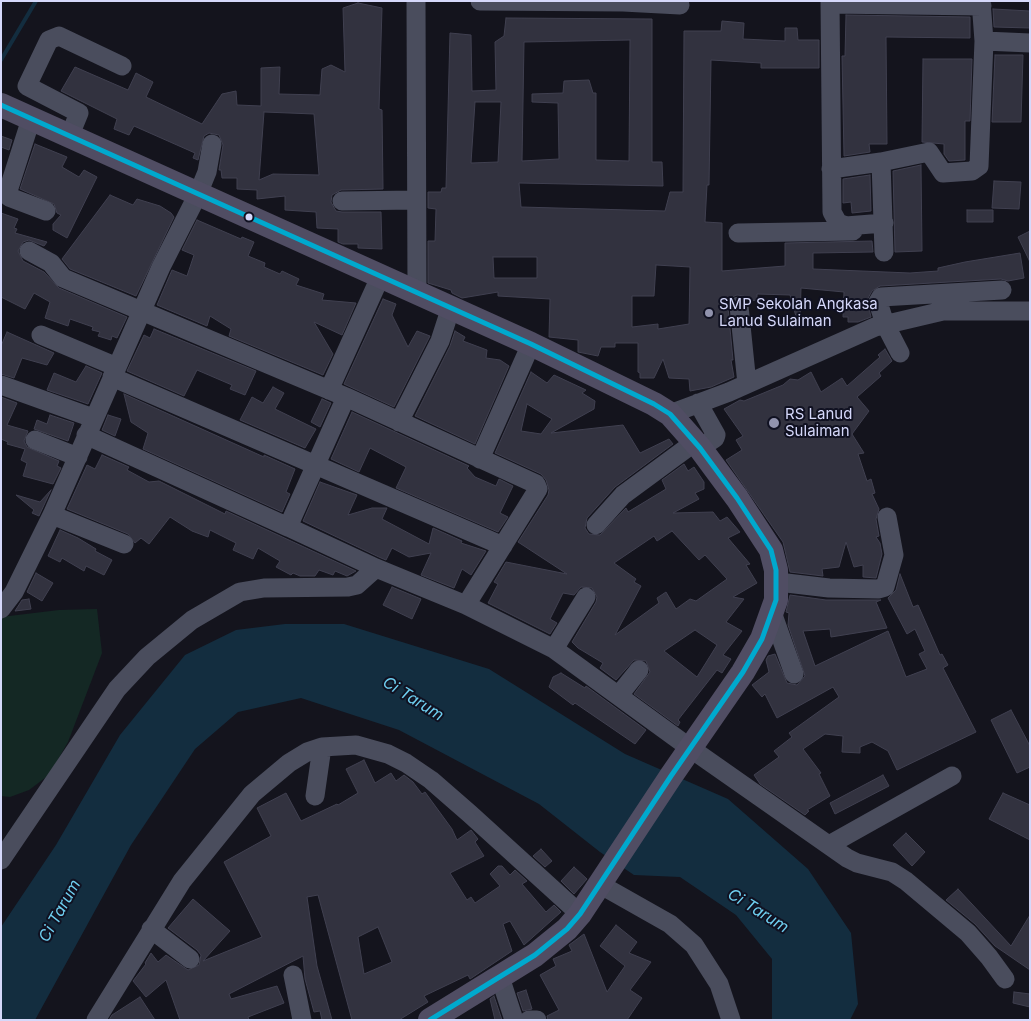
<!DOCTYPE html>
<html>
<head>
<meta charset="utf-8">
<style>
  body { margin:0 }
  #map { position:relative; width:1031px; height:1021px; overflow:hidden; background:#14141d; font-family:Inter,sans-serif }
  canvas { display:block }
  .frame { position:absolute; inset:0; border:2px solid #d5d8fa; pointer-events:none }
</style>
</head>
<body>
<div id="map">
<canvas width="1031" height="1021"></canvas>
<div class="frame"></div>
</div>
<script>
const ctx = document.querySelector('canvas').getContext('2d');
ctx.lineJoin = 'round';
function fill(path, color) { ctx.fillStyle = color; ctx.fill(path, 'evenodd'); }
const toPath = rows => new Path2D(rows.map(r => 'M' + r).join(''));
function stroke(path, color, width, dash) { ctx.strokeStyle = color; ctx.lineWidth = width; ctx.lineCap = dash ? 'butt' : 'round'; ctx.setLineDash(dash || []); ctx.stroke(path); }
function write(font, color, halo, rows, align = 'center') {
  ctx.font = font + ' Inter,sans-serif'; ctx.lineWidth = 4; ctx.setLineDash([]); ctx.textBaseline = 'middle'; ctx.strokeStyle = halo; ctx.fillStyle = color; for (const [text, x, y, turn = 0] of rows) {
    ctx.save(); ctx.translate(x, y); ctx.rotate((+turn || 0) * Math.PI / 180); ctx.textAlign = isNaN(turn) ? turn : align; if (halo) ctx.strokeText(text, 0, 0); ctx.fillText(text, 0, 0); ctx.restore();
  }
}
const green = toPath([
  [97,609,102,653,68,742,49,775,29,790,10,797,1,796,1,617,59,610]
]);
const water = toPath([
  [285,624,344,624,489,669,625,754,728,799,808,869,851,933,858,1004,850,1020,772,1020,772,959,736,915,680,877,634,875,600,852,539,804,399,730,301,698,238,712,195,749,131,845,35,1020,1,1020,1,927,56,845,120,735,185,655,236,630]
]);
const stream = toPath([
  [1,60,36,1]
]);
const building = toPath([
  [358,3,382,8,379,109,382,110,383,189,341,190,332,195,331,202,336,211,342,212,381,212,382,249,358,248,358,244,343,244,338,242,338,229,317,228,316,212,285,210,285,196,257,199,257,190,237,189,237,178,222,178,221,170,219,170,223,145,219,135,209,133,204,136,198,160,193,158,195,153,134,126,129,135,114,129,117,119,61,91,75,67,128,90,136,73,153,82,146,97,202,124,222,94,236,91,237,105,261,106,261,68,280,67,279,94,320,95,322,69,331,65,345,72,343,8,358,3],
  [264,112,314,114,319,175,273,174,259,180,264,112],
  [993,9,1030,11,1030,28,994,27,993,9],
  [846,15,970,17,970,38,886,37,887,144,869,144,870,152,844,156,842,56,845,56,846,15],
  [506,18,652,19,652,162,662,162,663,186,519,183,521,207,665,211,670,192,683,192,684,31,721,31,722,21,744,23,743,39,785,41,785,28,797,28,798,40,819,40,819,68,761,68,761,63,711,60,709,185,707,185,705,222,722,223,722,271,785,266,785,243,872,241,873,252,813,253,813,269,910,273,938,271,938,268,965,262,1020,253,1024,278,1008,281,1001,279,880,286,872,291,867,300,871,317,858,322,848,322,848,317,843,317,844,292,801,288,800,320,797,320,790,295,757,294,757,300,749,301,744,296,737,295,732,297,728,307,733,360,731,360,734,377,711,387,690,391,689,379,669,378,663,359,654,378,640,378,640,373,638,372,638,343,615,343,615,347,601,347,598,356,578,352,578,340,549,337,550,299,498,296,498,292,462,298,452,293,451,290,428,283,428,241,435,241,436,209,428,208,428,192,441,192,442,188,446,188,450,33,471,35,472,91,496,90,495,42,504,36,506,18],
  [630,40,629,161,596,160,596,93,593,93,589,80,564,81,563,93,532,94,532,102,558,103,559,159,522,161,524,42,630,40],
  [475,102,501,102,498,162,471,163,475,102],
  [493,257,537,257,537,278,494,278,493,257],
  [656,265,690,267,689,324,658,329,658,324,632,327,632,296,654,296,656,265],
  [995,55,1023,55,1021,122,992,122,995,55],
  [923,59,972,59,970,121,965,121,965,160,949,161,944,154,944,144,922,142,923,59],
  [1,136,12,140,9,150,1,147,1,136],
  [35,144,67,157,62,167,79,177,84,170,97,177,67,238,53,230,53,224,61,215,57,213,54,204,20,189,35,144],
  [921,165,922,251,895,252,893,171,921,165],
  [870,175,871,211,852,213,851,202,843,203,843,179,870,175],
  [994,181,1021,182,1019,209,992,208,994,181],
  [110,195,133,205,137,199,160,206,171,213,174,217,136,296,70,269,62,259,110,195],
  [967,210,993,210,993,222,967,222,967,210],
  [1,213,18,219,14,228,17,229,15,233,47,242,44,246,29,240,23,242,18,251,23,261,44,272,59,288,127,317,117,338,112,336,111,340,98,336,100,332,92,330,93,327,70,319,68,326,45,318,50,302,34,293,25,309,1,297,1,213],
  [197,220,241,239,242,237,254,242,248,256,265,263,264,267,280,274,282,271,299,279,296,285,324,294,322,300,356,303,342,335,314,322,333,354,323,375,229,336,231,329,210,316,207,326,157,305,172,270,187,276,194,255,182,250,197,220],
  [1030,231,1030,262,1018,237,1030,231],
  [383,299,396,304,392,315,408,347,417,331,430,336,394,407,344,384,383,299],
  [154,329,256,371,245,395,230,389,232,385,197,370,184,396,127,371,144,335,150,338,154,329],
  [455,331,465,337,463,341,487,350,486,358,500,360,509,366,475,444,415,416,450,346,455,331],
  [7,332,54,353,47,365,22,358,14,378,1,374,1,346,7,332],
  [885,349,892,361,879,373,881,376,857,397,869,411,852,434,864,453,858,454,867,481,871,479,875,493,872,494,879,509,876,519,879,536,876,537,880,543,882,554,876,578,863,577,863,565,854,567,846,542,839,567,822,569,823,576,790,572,783,542,726,460,742,450,736,440,743,436,724,409,740,400,744,401,783,385,790,379,798,380,811,372,821,392,842,378,847,386,880,357,878,355,885,349],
  [86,366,102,373,88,404,47,390,54,373,76,382,86,366],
  [531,372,547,383,554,375,586,390,582,393,595,401,594,409,551,433,623,425,640,453,669,439,673,444,615,487,587,518,585,528,589,534,600,535,626,508,628,512,666,489,662,480,684,464,688,471,694,467,704,482,704,489,695,493,699,499,673,513,713,512,720,521,727,517,740,532,728,538,750,564,746,565,757,583,733,597,744,599,726,622,742,631,723,655,731,659,722,673,717,670,678,720,680,722,678,726,634,694,650,672,646,661,634,660,616,680,600,668,603,663,578,648,572,642,596,602,597,597,592,588,581,587,574,595,563,593,550,619,557,623,550,634,488,603,498,584,494,582,506,562,567,574,518,542,548,495,549,490,546,480,541,474,495,453,531,372],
  [527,404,552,419,541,434,521,431,527,404],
  [672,531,699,560,705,555,727,579,696,601,690,599,676,609,666,592,657,598,659,603,615,635,641,586,634,582,636,579,614,563,654,536,657,541,672,531],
  [695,630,717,645,697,677,664,651,695,630],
  [273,387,284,393,275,409,316,429,305,448,240,420,252,397,263,403,273,387],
  [124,394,264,457,264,455,295,469,286,492,290,494,282,512,143,449,148,433,131,422,124,394],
  [1,397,17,403,7,425,28,431,24,441,27,447,59,461,57,466,61,468,53,484,23,476,27,463,21,460,25,449,7,444,8,442,1,439,1,397],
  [322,399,331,403,320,427,311,422,322,399],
  [352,412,469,466,467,468,475,477,496,486,499,479,513,486,500,513,508,517,498,532,396,488,406,467,370,448,359,472,331,459,352,412],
  [50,415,74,423,68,441,34,429,37,420,47,424,50,415],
  [108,415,121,419,115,436,102,430,108,415],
  [102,455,129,467,127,470,149,482,159,481,225,514,226,511,356,571,347,576,335,571,333,575,319,570,315,576,300,576,293,573,291,575,276,567,280,561,258,548,253,559,233,550,236,543,210,530,208,537,192,531,170,517,149,544,141,538,135,543,128,534,67,509,87,465,95,469,102,455],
  [320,482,357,495,348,515,372,508,387,508,382,519,429,544,433,528,462,541,461,543,486,551,471,575,462,569,454,588,421,575,431,553,409,557,392,548,386,560,381,558,303,521,320,482],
  [51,490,39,516,32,513,34,510,16,495,40,502,51,490],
  [60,530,78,538,96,549,95,551,112,560,104,575,86,566,84,571,62,558,60,562,48,556,60,530],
  [36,573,53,583,42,601,27,592,36,573],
  [900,574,913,607,918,605,940,655,942,654,948,665,943,668,976,732,897,770,888,751,872,742,860,747,860,753,842,752,843,736,825,734,803,749,821,773,819,774,830,796,807,810,809,811,805,815,760,784,754,775,779,757,774,751,792,737,789,733,839,697,833,687,777,718,765,694,762,697,752,685,769,672,766,660,768,656,775,654,787,683,797,685,805,676,788,625,789,613,786,612,790,595,826,600,881,600,876,602,887,628,831,637,830,629,803,631,815,666,888,631,906,677,927,669,919,654,925,651,915,629,907,634,888,598,896,590,900,574],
  [392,587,421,599,412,619,383,605,392,587],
  [29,599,31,609,15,611,22,600,29,599],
  [561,673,585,688,586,686,646,730,635,744,575,703,573,705,549,687,553,677,561,673],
  [1011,710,1030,746,1030,767,1017,773,991,720,1011,710],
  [364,760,375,783,391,773,396,781,404,775,413,782,422,794,425,792,452,829,457,840,471,830,478,839,475,842,484,856,450,873,467,900,471,897,475,903,500,886,490,874,498,866,502,866,510,875,515,870,527,881,522,884,546,912,554,905,561,912,524,945,510,921,503,924,512,951,470,979,468,975,424,996,428,1002,399,1020,352,1020,318,895,307,897,317,966,332,1020,322,1020,320,1011,314,1012,305,979,303,956,229,994,231,999,277,986,284,1003,248,1017,249,1020,180,1020,166,980,146,997,133,981,146,964,145,963,151,953,158,962,166,955,188,970,199,965,201,955,197,950,168,928,193,899,230,931,203,961,262,937,224,862,271,836,257,808,286,793,301,821,337,804,338,805,358,793,346,769,364,760],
  [378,927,392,962,364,974,358,937,378,927],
  [883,775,889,786,835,814,830,803,883,775],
  [1003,793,1030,805,1030,840,989,819,1003,793],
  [906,833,925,852,912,866,893,845,906,833],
  [541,849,552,861,545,867,533,856,541,849],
  [574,867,587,879,574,894,561,881,574,867],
  [958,889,1011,946,1030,915,1030,970,995,946,975,924,946,900,958,889],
  [616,925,637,942,629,953,651,962,630,990,642,998,627,1020,548,1020,547,1016,559,1010,540,975,556,966,553,959,572,951,569,945,584,934,607,992,625,966,600,946,616,925],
  [526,990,532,1009,523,1011,517,993,526,990],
  [1014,992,1030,994,1030,1007,1013,1003,1014,992],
  [494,996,502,1020,495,1020,490,999,494,996],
  [140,997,155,1020,109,1020,112,1015,140,997]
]);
const minor = toPath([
  [416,1,417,292],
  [480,1,623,2,680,5],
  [830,1,832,212,838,223,846,226,884,223],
  [830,4,982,6],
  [984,41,1030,43],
  [31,119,7,194,9,197,46,211],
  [70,135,79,113,27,86,49,40,59,36,122,66],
  [881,162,884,252],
  [831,169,881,162,929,152,943,173,972,171,979,166,984,41,981,1],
  [342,201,415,200],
  [738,233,853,231],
  [29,251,51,263,63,278,346,397,536,484,538,489,466,605],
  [739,306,747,384],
  [41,335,117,367],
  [900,353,885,324,878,302,881,297,1002,290],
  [112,377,503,546],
  [1,385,93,418],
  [329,390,381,275],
  [698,403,716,435,715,438,700,448],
  [670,414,729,392,875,327,943,311,1030,311],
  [399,422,440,341,451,307],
  [86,435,288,527,346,397],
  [35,440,78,457],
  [480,459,531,344],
  [52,515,124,544],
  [596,525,623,495,695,442],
  [288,527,376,568,466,605,554,649,690,748,847,858,857,863,892,872,906,881,968,933,989,957,1005,979],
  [778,582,829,588,878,589,885,587,894,555,887,517],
  [1,609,14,592,52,515,161,267,198,194,207,172,212,144],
  [773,615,794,674],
  [554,649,586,597],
  [619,695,639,670],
  [315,796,322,747],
  [829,845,952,776],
  [1,860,117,689,147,657,192,620,240,592,264,588,348,587,357,585,376,568],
  [601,885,670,924,694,945,719,984,731,1020],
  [151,929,190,959],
  [293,975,302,1020],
  [500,977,514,1020],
  [96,1020,182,881,252,794,289,763,307,752,322,747,356,745,388,754,406,763,431,780,470,814,580,914],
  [529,1020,537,1020]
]);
const major = toPath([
  [1,105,531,344,654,404,670,414,700,448,737,498,771,550,776,570,776,600,762,639,743,672,671,776,580,914,567,929,535,955,430,1020]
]);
const bus1 = toPath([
  [1,105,531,344,654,404,670,414,700,448,737,498,771,550,776,570,776,600,762,639,743,672,671,776,580,914,567,929,535,955,430,1020]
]);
const markers = [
  [249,217,4.5,"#d5d8fa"],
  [709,313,5,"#9193ad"],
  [774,423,6,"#9193ad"]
];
const poiNames = [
  ["SMP Sekolah Angkasa",719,304],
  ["Lanud Sulaiman",719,321],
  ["RS Lanud",785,414],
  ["Sulaiman",785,431]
];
const waterNames = [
  ["Ci Tarum",413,699,32],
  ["Ci Tarum",60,911,-61],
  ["Ci Tarum",758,911,32]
];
fill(green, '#142824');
fill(water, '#132d3f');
stroke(stream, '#132d3f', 4);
fill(building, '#32323f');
stroke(building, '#404050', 1);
stroke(minor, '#4a4d5d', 19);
stroke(major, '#504d63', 24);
stroke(bus1, '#00a9ce', 5);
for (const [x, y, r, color] of markers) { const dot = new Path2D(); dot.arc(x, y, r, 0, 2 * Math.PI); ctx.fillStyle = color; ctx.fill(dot); stroke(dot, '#101121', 2); }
write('15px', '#d5d8fa', '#101121', poiNames, 'left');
write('italic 16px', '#6eceef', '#101121', waterNames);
</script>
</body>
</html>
